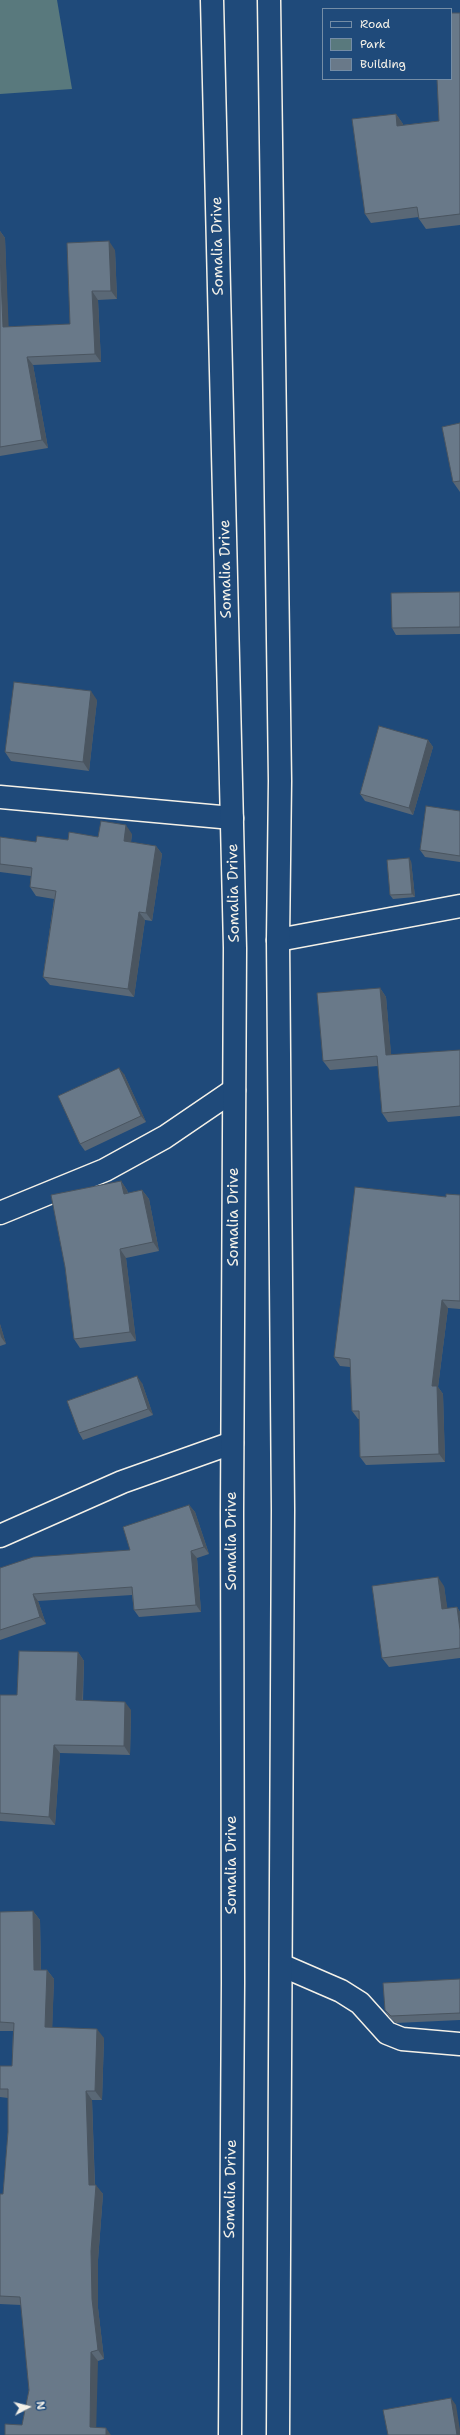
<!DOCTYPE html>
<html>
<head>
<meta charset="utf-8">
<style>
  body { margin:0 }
  #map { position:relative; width:460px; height:2435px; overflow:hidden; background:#1f4a7a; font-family:"Shantell Sans",sans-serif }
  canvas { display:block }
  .legend { position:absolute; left:322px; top:8px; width:130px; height:72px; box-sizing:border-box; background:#1f4a7a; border:1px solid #748da6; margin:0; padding:5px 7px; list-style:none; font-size:12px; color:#f4f1e8 }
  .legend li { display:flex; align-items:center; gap:8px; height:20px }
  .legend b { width:20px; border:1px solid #748da6 }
  .north { position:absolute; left:8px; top:2387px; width:40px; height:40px; -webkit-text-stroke:3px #1f4a7a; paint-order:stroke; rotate:83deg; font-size:11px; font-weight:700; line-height:16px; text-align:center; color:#f4f1e8 }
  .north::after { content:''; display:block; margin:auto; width:14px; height:18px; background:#f4f1e8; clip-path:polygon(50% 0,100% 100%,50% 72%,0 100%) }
</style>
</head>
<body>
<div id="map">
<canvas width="460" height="2435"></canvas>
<ul class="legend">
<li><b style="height:5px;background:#1f4a7a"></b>Road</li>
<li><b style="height:11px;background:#59797d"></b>Park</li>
<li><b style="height:11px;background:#697989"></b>Building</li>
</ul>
<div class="north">N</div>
</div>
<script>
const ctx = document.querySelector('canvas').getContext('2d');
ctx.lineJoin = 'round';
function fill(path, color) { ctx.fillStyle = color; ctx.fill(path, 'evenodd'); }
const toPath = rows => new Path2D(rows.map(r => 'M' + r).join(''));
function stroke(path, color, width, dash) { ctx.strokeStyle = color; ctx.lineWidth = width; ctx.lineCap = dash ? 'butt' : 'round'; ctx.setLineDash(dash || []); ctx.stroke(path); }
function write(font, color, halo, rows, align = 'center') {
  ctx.font = font + ' "Shantell Sans",sans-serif'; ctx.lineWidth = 3; ctx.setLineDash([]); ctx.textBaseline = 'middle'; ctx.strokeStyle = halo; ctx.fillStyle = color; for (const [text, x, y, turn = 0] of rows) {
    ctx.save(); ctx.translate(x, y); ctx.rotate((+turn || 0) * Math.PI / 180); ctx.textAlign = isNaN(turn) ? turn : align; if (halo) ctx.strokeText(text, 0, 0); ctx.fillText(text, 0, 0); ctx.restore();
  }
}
const green = toPath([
  [0,0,57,0,72,89,0,94]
]);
const minor = toPath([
  [0,797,232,818],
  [278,940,460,906],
  [0,1213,105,1170,165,1137,234,1090],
  [0,1536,122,1482,232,1443],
  [281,1965,341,1991,360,2003,387,2033,402,2039,460,2044]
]);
const major = toPath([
  [212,0,235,948,232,1512,233,1983,230,2435],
  [269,0,280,781,278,940,283,1510,278,2435]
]);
const wall = toPath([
  [460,13,460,225,426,229,419,219,419,217,371,223,365,214,396,114,403,124,403,125,439,121],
  [0,231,5,238,8,327,70,324,115,250,117,299,98,300,101,362,33,365,48,448,0,456],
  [460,423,460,492,453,482],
  [460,592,460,634,396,635,392,628],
  [97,700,89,771,11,761,5,752],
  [428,740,433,747,413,815,365,801,360,794],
  [460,811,460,862,425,857,420,850],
  [132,834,131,842,156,846,162,854,152,921,145,920,134,997,50,985,43,977,54,899,36,896,30,887,31,876,0,872,0,837,36,842,68,840],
  [411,861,415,897,393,899,390,895],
  [380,988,386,997,391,1055,460,1050,460,1116,388,1122,382,1113,378,1066,330,1070,323,1061],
  [124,1074,146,1122,85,1151,80,1144],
  [121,1181,127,1190,128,1193,142,1190,149,1199,159,1251,126,1258,136,1341,80,1348,74,1339],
  [460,1195,460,1309,448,1308,438,1387,443,1394,445,1462,366,1465,360,1457,359,1419,358,1419,352,1411,350,1367,340,1366,334,1357],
  [0,1324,6,1344,0,1346],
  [142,1383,153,1415,83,1440,79,1433],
  [189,1505,195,1512,209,1554,197,1558,201,1612,139,1617,134,1610,132,1595,38,1601,46,1624,0,1640,0,1568,130,1550],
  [444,1586,447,1609,457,1607,460,1612,460,1658,389,1667,382,1658],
  [78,1652,84,1661,83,1701,131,1710,130,1755,60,1753,55,1825,0,1821,0,1695,17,1695],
  [33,1911,40,1920,41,1970,47,1970,54,1979,52,2028,104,2038,102,2100,92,2100,95,2185,103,2194,98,2260,98,2308,104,2359,98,2361,22,2425,29,2390,21,2305,0,2304,0,2194,3,2194,8,2132,8,2098,0,2097,0,2066,12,2066,13,2031,0,2031,0,1912],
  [460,1979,460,2020,396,2023,389,2017,385,2010]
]);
const shadedWall = toPath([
  [396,114,403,124,404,136,397,126],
  [0,231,5,238,9,335,3,327,0,253],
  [109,241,115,250,117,299,111,291],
  [92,291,98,300,101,362,95,354],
  [27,357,33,365,48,448,42,440],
  [91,691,97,700,89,771,83,762],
  [428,740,433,747,413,815,409,808],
  [126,825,132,834,130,849,124,841],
  [156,846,162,854,152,921,146,913],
  [409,858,411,861,415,897,412,894],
  [139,912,145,920,134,997,128,989],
  [380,988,386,997,392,1064,386,1055],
  [119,1068,124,1074,146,1122,141,1116],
  [121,1181,127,1190,130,1203,124,1194],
  [142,1190,149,1199,159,1251,153,1242],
  [120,1249,126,1258,136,1341,130,1332],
  [442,1300,448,1308,438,1387,443,1394,445,1462,439,1454,432,1386],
  [0,1324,6,1344,1,1337,0,1333],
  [137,1376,142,1383,153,1415,148,1409],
  [189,1505,195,1512,209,1554,204,1547],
  [191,1551,197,1558,201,1612,196,1605],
  [438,1577,444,1586,449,1618,442,1609],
  [33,1594,38,1601,46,1624,40,1617],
  [457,1607,460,1612,460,1630],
  [78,1652,84,1661,82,1709,76,1700],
  [125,1702,131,1710,130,1755,124,1746],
  [54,1745,60,1753,55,1825,49,1817],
  [33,1911,40,1920,41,1979,34,1970],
  [47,1970,54,1979,52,2036,45,2027],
  [97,2029,104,2038,102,2100,95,2091],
  [86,2091,92,2100,95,2194,89,2185],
  [96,2185,103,2194,98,2260,98,2308,104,2359,98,2350,92,2299,91,2251],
  [91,2352,98,2361,96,2435,90,2427],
  [451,2398,456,2405,460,2430,460,2435,457,2435],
  [106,2428,111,2435,106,2435]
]);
const building = toPath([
  [451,13,460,13,460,214,419,219,417,207,365,214,352,119,396,114,397,126,439,121,437,79,451,79,451,13],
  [109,241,111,291,92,291,95,354,27,357,42,440,0,447,0,253,3,327,70,324,67,243,109,241],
  [460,423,460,481,453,482,442,427,460,423],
  [460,592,460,627,392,628,391,593,460,592],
  [14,682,91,691,83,762,5,752,14,682],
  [379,726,428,740,409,808,360,794,379,726],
  [426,806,460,811,460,856,420,850,426,806],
  [101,821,126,825,124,841,156,846,146,913,139,912,128,989,43,977,56,891,30,887,32,868,0,864,0,837,36,842,37,836,68,840,69,832,98,837,101,821],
  [409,858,412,894,390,895,387,860,409,858],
  [380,988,386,1055,460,1050,460,1106,382,1113,377,1056,323,1061,317,993,380,988],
  [119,1068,141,1116,80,1144,58,1096,119,1068],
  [121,1181,124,1194,142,1190,153,1242,120,1249,130,1332,74,1339,65,1267,51,1195,121,1181],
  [355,1187,446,1197,446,1194,460,1195,460,1301,442,1300,432,1386,437,1386,439,1454,360,1457,359,1411,352,1411,350,1359,334,1357,355,1187],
  [137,1376,148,1409,79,1433,67,1401,137,1376],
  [189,1505,204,1547,191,1551,196,1605,134,1610,132,1587,33,1594,40,1617,0,1630,0,1568,33,1557,130,1550,123,1527,189,1505],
  [438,1577,442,1609,457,1607,460,1630,460,1648,382,1658,372,1586,438,1577],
  [19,1651,78,1652,76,1700,125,1702,124,1746,54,1745,49,1817,0,1813,0,1695,17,1695,19,1651],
  [33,1911,34,1970,47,1970,45,2027,97,2029,95,2091,86,2091,89,2185,96,2185,91,2251,92,2299,98,2350,91,2352,90,2427,106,2428,106,2435,5,2435,5,2424,22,2425,29,2390,20,2297,0,2296,0,2194,3,2194,8,2132,8,2089,0,2089,0,2066,12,2066,14,2023,0,2022,0,1912,33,1911],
  [460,1979,460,2013,391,2016,385,2010,383,1983,460,1979],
  [451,2398,457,2435,388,2435,383,2410,451,2398]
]);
const streetNames = [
  ["Somalia Drive",218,246,-91],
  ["Somalia Drive",226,569,-91],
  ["Somalia Drive",234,893,-91],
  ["Somalia Drive",234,1217,-90],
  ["Somalia Drive",232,1541,-90],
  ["Somalia Drive",232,1865,-90],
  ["Somalia Drive",231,2189,-89]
];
fill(green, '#59797d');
stroke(minor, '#f4f1e8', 25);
stroke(major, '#f4f1e8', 25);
stroke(minor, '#1f4a7a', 22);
stroke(major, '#1f4a7a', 22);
fill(wall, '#5a6876');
fill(shadedWall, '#4a5560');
fill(building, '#697989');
stroke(building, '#4a5560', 1);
write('15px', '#f4f1e8', '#1f4a7a', streetNames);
</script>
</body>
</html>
